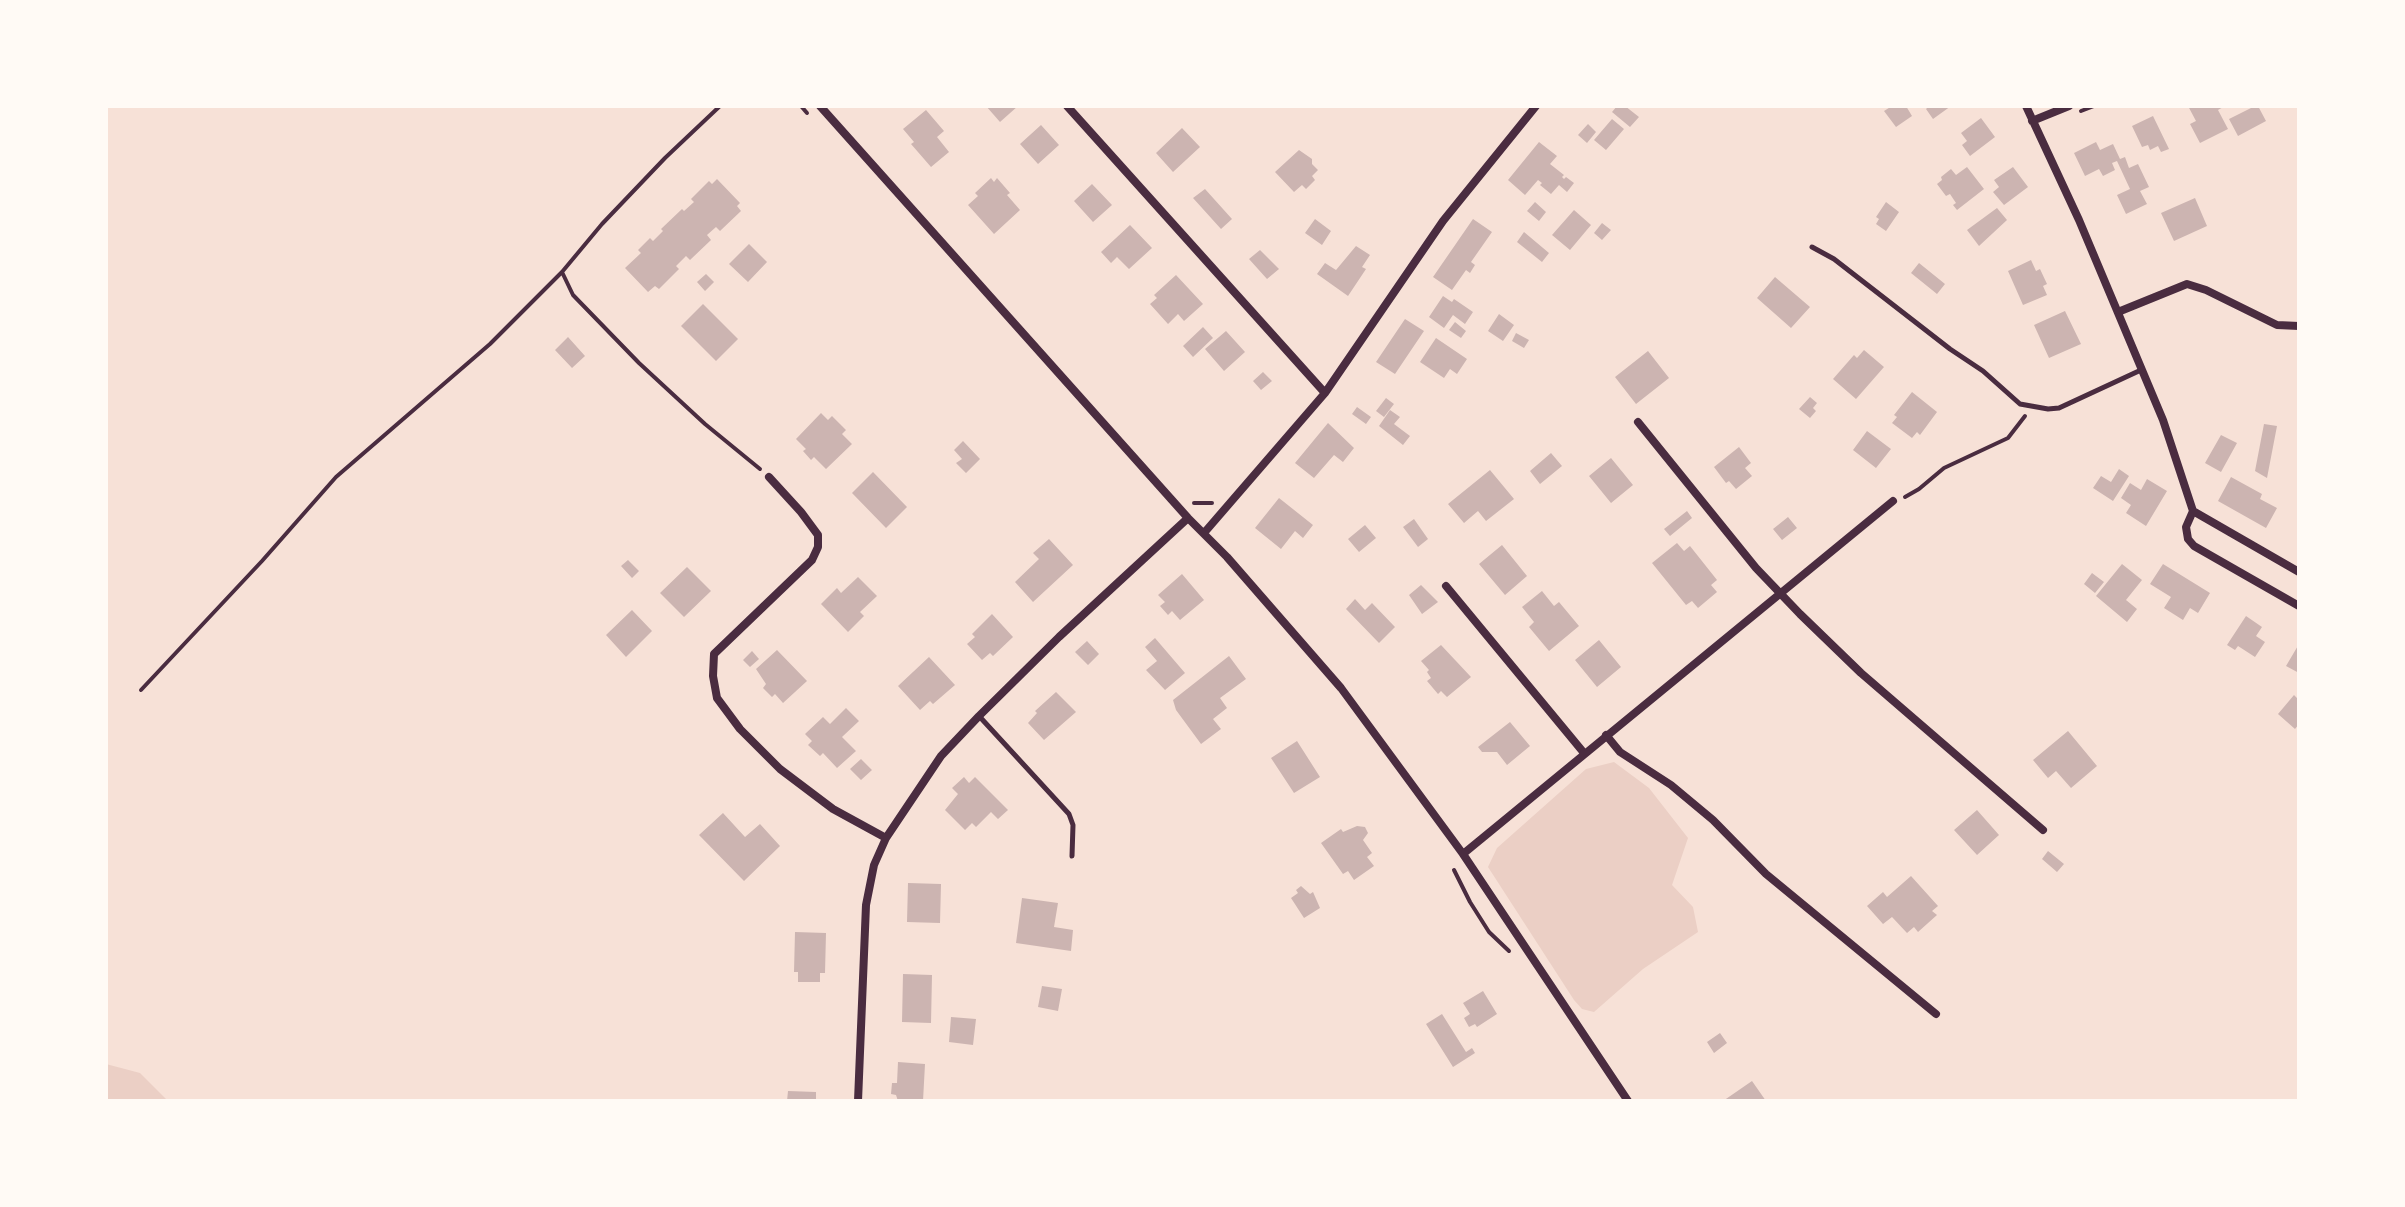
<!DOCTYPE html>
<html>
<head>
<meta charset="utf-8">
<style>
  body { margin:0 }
  #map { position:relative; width:2405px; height:1207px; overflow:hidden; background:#f7e1d7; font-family:Barlow,sans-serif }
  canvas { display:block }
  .frame { position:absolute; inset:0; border:108px solid #fffaf5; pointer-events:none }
</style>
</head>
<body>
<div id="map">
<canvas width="2405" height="1207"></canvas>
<div class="frame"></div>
</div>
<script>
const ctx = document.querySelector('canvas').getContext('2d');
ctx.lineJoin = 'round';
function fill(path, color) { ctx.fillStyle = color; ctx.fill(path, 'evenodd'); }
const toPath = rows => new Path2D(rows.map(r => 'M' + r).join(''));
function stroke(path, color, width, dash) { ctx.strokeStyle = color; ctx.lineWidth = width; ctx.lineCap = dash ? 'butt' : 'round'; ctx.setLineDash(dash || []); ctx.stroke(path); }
const green = toPath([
  [1614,762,1649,788,1688,838,1672,885,1693,907,1698,932,1643,969,1594,1012,1582,1009,1574,1000,1488,867,1497,848,1586,769],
  [106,1064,140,1073,168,1101,106,1101]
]);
const building = toPath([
  [986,106,1018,106,1000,122],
  [1617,106,1625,106,1639,117,1630,127,1612,112],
  [1892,106,1906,106,1912,116,1896,127,1884,111],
  [1929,106,1951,106,1933,119,1926,109],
  [2188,106,2225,106,2218,110,2228,129,2200,143,2190,124,2196,121],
  [2255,106,2258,106,2266,121,2238,136,2229,119],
  [926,110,944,131,937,137,949,152,931,167,911,144,914,142,903,129],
  [2153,116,2169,149,2161,152,2158,146,2150,150,2148,145,2142,147,2132,126],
  [1981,118,1995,137,1970,156,1962,145,1967,141,1961,133],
  [1612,119,1624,129,1606,150,1594,140],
  [1588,124,1596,132,1587,143,1578,135],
  [1041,125,1059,145,1038,164,1020,144],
  [1182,128,1200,147,1173,172,1156,153],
  [1539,142,1557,156,1550,164,1564,175,1562,177,1564,179,1566,177,1574,183,1567,192,1559,185,1551,194,1540,185,1542,183,1538,180,1525,195,1508,180],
  [2096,142,2100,150,2113,144,2120,159,2125,157,2129,168,2138,164,2149,187,2140,191,2147,204,2126,214,2117,195,2130,189,2117,161,2112,163,2115,170,2103,176,2099,169,2085,176,2074,153],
  [1299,150,1312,159,1312,164,1318,170,1312,176,1315,180,1306,189,1302,185,1294,192,1275,172],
  [1967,167,1984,189,1957,210,1953,205,1956,203,1950,194,1946,196,1937,184,1942,180,1941,177,1951,169,1956,175],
  [2013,167,2028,187,2004,205,1993,192,1999,187,1994,180],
  [991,178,994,182,997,178,1010,193,1007,195,1020,210,994,234,968,205,978,196,975,193],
  [717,179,740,203,737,206,741,211,720,231,716,227,707,235,711,240,690,260,686,256,676,266,679,269,659,289,655,286,648,292,625,268,641,253,638,250,650,238,653,241,663,231,661,229,682,209,684,211,694,202,691,199,709,181,712,184],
  [1092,184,1112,205,1093,222,1074,201],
  [1205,189,1232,219,1221,229,1193,198],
  [2195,198,2207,226,2174,241,2161,213],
  [1535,202,1546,212,1539,221,1527,211],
  [1886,202,1899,212,1886,231,1876,224,1879,219,1876,217],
  [1997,208,2007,220,1979,246,1967,230],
  [1574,210,1591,225,1570,250,1552,235],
  [1315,219,1331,231,1322,245,1305,233],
  [1473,219,1492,232,1471,262,1475,265,1470,273,1466,270,1452,290,1433,277],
  [1602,223,1611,230,1602,240,1594,233],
  [1130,225,1152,248,1129,269,1117,257,1111,263,1101,252],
  [1524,232,1549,253,1542,262,1517,242],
  [749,244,767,262,748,282,729,264],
  [1356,246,1370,255,1362,267,1366,269,1348,296,1317,274,1325,263,1336,270],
  [1260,250,1279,269,1267,279,1249,259],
  [2031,260,2036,271,2040,269,2047,284,2043,286,2047,295,2023,305,2008,271],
  [1919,263,1945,284,1937,294,1911,273],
  [706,274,714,282,705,291,697,282],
  [1176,275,1203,304,1184,321,1178,314,1168,324,1150,304,1157,298,1154,295],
  [1775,277,1810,307,1791,328,1757,298],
  [1443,296,1452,302,1454,299,1473,312,1465,324,1453,315,1444,328,1429,317],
  [703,304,738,339,716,361,681,326],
  [2065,311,2081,344,2049,358,2034,325],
  [1499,314,1514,325,1503,341,1488,331],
  [1405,319,1424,331,1395,374,1376,362],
  [1455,322,1466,331,1461,338,1449,330],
  [1203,327,1213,338,1193,357,1183,346],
  [1226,331,1245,352,1224,371,1205,349],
  [1516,333,1529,340,1524,348,1512,341],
  [568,337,585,356,572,368,555,350],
  [1436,338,1467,359,1457,374,1450,369,1444,378,1420,362],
  [1864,350,1884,367,1856,399,1833,379,1854,355,1857,358],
  [1648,351,1669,378,1636,404,1615,377],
  [1263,372,1272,381,1261,390,1253,381],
  [1912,392,1937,412,1920,435,1917,432,1912,438,1892,423,1897,417,1894,415],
  [1810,397,1817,403,1813,408,1816,411,1810,418,1799,409],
  [1386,398,1394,404,1384,417,1376,411],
  [1357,407,1371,417,1366,424,1352,414],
  [1390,410,1400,417,1394,424,1410,436,1403,445,1379,426],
  [821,413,828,420,832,416,846,430,842,434,852,444,826,469,814,457,811,460,803,451,806,449,796,439],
  [1328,423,1354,448,1343,462,1334,455,1314,478,1295,463],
  [2264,424,2277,426,2267,478,2255,471],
  [1867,431,1891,449,1876,468,1853,450],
  [2221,435,2237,443,2221,472,2205,463],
  [963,441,980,459,966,473,956,463,962,459,954,450],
  [1739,447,1751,463,1745,468,1752,476,1736,489,1729,481,1726,483,1714,467],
  [1551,453,1562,466,1540,484,1530,471],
  [1611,458,1633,485,1611,503,1589,476],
  [2119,469,2129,476,2113,501,2093,488,2101,476,2111,482],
  [1490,470,1514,499,1486,521,1478,511,1464,523,1448,504],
  [873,472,907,507,886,528,852,493],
  [2231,477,2262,494,2260,499,2277,508,2266,528,2218,501],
  [2147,479,2167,491,2146,526,2126,513,2131,505,2121,498,2130,483,2141,490],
  [1279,498,1313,525,1303,538,1295,531,1281,549,1255,528],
  [1687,511,1692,518,1670,536,1664,529],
  [1788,517,1797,528,1782,540,1773,529],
  [1414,519,1428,539,1418,547,1403,527],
  [1365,525,1376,538,1359,552,1348,539],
  [1049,539,1073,565,1033,602,1015,582,1039,559,1033,553],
  [1677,543,1684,551,1690,546,1717,580,1711,585,1717,592,1698,608,1692,601,1686,605,1652,563],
  [1502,545,1527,576,1505,595,1479,564],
  [628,560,639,571,632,578,621,566],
  [2122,564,2142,580,2126,600,2137,609,2127,622,2096,596],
  [2163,564,2210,593,2198,613,2190,608,2183,620,2164,608,2171,597,2150,584],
  [687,567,711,591,684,617,660,593],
  [2092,573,2104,582,2095,593,2084,584],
  [1182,574,1204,600,1180,620,1172,611,1168,615,1160,606,1165,602,1158,595],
  [858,577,877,596,860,612,864,616,848,632,821,604,837,588,841,593],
  [1421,585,1438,602,1422,614,1409,595],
  [1542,591,1554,606,1559,602,1579,626,1549,651,1529,627,1534,622,1522,607],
  [1355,599,1365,610,1372,603,1395,627,1379,643,1346,609],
  [632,610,652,631,626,657,606,635],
  [992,614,1013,637,993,656,990,653,982,660,967,644,975,637,972,634],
  [2246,616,2262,627,2256,636,2265,642,2255,657,2238,646,2235,650,2227,645],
  [1155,638,1185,673,1165,690,1146,670,1157,661,1145,647],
  [1599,640,1621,667,1597,687,1575,660],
  [1087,641,1099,654,1088,665,1075,652],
  [2299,644,2299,673,2286,666],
  [1441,645,1471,677,1447,697,1441,691,1438,694,1427,681,1431,678,1427,672,1429,670,1421,661],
  [777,650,807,681,783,703,775,694,772,697,763,688,766,684,756,669],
  [752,651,759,659,750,667,743,660],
  [1229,656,1246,679,1220,698,1227,708,1213,719,1221,729,1201,744,1176,710,1173,700],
  [929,657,955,685,933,704,930,701,920,710,898,686],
  [1056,692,1076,712,1044,740,1028,723,1037,713,1035,711],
  [2294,695,2299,700,2299,724,2295,729,2278,714],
  [846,708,859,721,842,737,856,751,837,768,823,753,820,756,808,745,812,741,805,734,823,717,830,724],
  [1510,722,1530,746,1507,765,1497,752,1482,752,1478,747],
  [2068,731,2097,766,2071,788,2056,771,2048,778,2033,760],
  [1297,741,1320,777,1294,793,1271,758],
  [861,759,872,770,861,780,850,769],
  [964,777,969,783,975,777,1008,810,998,819,991,812,976,827,972,823,965,830,945,810,958,794,952,788],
  [1977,810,1999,835,1977,855,1954,830],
  [723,813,745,837,760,824,780,846,744,881,699,835],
  [1357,826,1365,827,1368,833,1363,840,1372,853,1367,857,1374,866,1354,880,1348,871,1343,874,1321,843,1341,829,1343,832],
  [2048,851,2064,864,2057,872,2042,859],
  [1911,876,1938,906,1932,911,1937,915,1918,932,1914,927,1907,933,1892,917,1883,924,1867,906,1883,892,1887,897],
  [908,883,941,884,940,923,907,922],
  [1301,886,1310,894,1313,892,1320,908,1304,918,1291,898,1298,893,1296,890],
  [1022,898,1058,903,1054,927,1073,930,1071,951,1016,943],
  [795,932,826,933,825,973,820,973,820,982,798,982,798,972,794,972],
  [903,974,932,975,931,1023,902,1022],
  [1042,986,1062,989,1058,1011,1038,1007],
  [1483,991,1497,1014,1477,1027,1475,1024,1469,1027,1464,1018,1470,1014,1463,1003],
  [1442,1014,1466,1052,1472,1048,1475,1053,1453,1067,1426,1024],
  [951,1017,976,1019,973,1045,949,1042],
  [1720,1033,1727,1043,1714,1053,1707,1042],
  [898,1062,925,1064,923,1101,898,1101,896,1095,891,1094,892,1083,897,1083],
  [1752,1081,1766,1101,1723,1101],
  [788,1091,816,1092,816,1101,787,1101]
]);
const path = toPath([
  [801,106,807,113],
  [2081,111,2094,106],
  [562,272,573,295,639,363,705,424,760,469],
  [1905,497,1919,489,1944,468,2008,438,2025,416],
  [1194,503,1212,503],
  [141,690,262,561,336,477,490,344,562,272,602,224,665,158,720,106],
  [1454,870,1470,902,1489,932,1509,951]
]);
const service = toPath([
  [1812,247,1834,259,1950,349,1983,371,2020,404,2048,409,2059,408,2141,370],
  [979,716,1069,814,1073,825,1072,856]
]);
const minor = toPath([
  [820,106,1188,518,1227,557,1341,688,1463,854,1628,1101],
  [1067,106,1325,393],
  [2026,106,2079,220,2163,420,2193,511,2299,572],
  [2032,121,2069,106],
  [2118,312,2187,284,2206,290,2277,325,2299,326],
  [1638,422,1756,568,1800,614,1861,673,2043,830],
  [769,477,801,512,818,535,818,547,812,560,714,654,713,676,717,698,740,729,780,769,833,809,886,838],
  [2193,511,2186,527,2188,539,2194,546,2299,606],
  [1204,533,1325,393,1443,221,1536,106],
  [1446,586,1584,753],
  [1606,735,1620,752,1671,785,1713,820,1766,874,1936,1014],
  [1463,854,1893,501],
  [858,1101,866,905,874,865,886,838,941,756,979,716,1059,637,1188,518]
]);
fill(green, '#ebcfc5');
fill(building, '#ccb4b1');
stroke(path, '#4a2c40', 4);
stroke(service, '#4a2c40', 5);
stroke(minor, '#4a2c40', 8);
</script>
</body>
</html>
